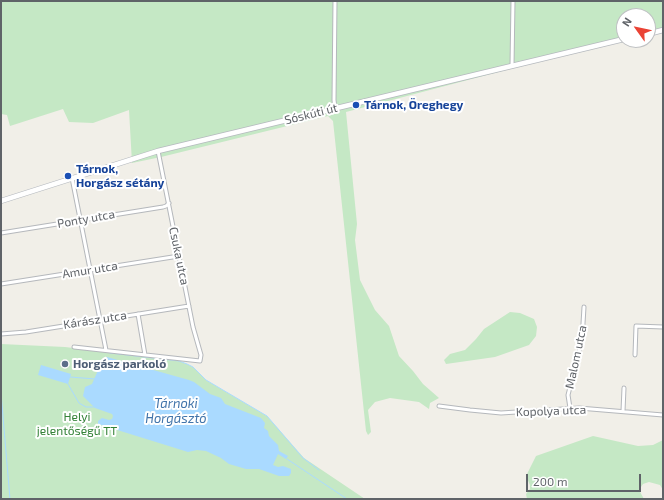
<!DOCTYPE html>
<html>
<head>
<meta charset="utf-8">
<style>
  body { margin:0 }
  #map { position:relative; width:664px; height:500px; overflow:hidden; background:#f1efe8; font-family:"Exo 2",sans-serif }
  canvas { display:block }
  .frame { position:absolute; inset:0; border:2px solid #5f6368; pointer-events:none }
  .north { position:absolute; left:616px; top:8px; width:40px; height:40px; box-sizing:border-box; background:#fff; border:1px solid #bfc1c3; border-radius:50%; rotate:303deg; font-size:11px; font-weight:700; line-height:16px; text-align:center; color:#5f6368 }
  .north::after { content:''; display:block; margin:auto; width:14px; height:18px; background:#ea4335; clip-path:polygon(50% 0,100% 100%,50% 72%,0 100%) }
  .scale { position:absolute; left:526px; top:474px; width:115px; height:18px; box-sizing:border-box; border:2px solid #5f6368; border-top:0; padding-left:5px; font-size:12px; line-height:14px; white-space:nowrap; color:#5f6368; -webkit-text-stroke:3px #fff; paint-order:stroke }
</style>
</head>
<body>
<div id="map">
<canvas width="664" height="500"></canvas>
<div class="frame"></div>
<div class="north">N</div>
<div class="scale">200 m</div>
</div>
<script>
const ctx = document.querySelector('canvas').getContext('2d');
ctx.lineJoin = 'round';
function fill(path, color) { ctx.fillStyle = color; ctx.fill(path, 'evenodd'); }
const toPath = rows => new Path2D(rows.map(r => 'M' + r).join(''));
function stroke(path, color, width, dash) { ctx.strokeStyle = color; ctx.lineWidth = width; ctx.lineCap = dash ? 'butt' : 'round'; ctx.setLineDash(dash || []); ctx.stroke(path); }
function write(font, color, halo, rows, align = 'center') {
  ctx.font = font + ' "Exo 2",sans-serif'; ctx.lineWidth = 4; ctx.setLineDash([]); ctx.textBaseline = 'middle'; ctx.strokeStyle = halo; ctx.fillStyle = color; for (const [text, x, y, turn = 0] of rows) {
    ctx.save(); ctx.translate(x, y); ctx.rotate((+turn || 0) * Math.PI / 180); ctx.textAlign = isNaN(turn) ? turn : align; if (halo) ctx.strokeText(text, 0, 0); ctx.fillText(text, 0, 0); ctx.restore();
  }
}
const green = toPath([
  [1,1,663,1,663,32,648,35,648,16,624,16,624,40,628,40,506,70,346,112,357,224,355,240,360,280,375,310,389,326,399,356,413,371,423,384,439,398,430,403,429,409,419,402,390,398,375,402,368,410,371,432,368,435,366,431,333,121,328,116,161,157,132,163,129,110,93,123,69,122,63,109,10,126,7,115,1,114],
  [510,312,520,313,534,319,537,327,536,336,529,345,495,357,446,364,444,360,450,354,465,350,476,339,484,329],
  [1,344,65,347,179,361,187,364,193,367,206,380,267,416,304,458,365,499,1,499],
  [593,436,638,446,653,445,663,440,663,490,660,485,649,482,643,484,639,490,644,499,527,499,526,494,530,489,530,485,526,476,536,456]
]);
const water = toPath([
  [107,357,189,380,194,382,210,394,221,398,225,404,261,418,265,423,264,428,268,431,269,436,278,445,279,451,288,456,286,459,278,454,273,465,278,467,283,466,291,469,291,473,289,476,279,476,259,469,246,469,229,464,221,458,206,451,197,450,188,452,98,424,98,421,102,418,109,420,112,419,113,416,112,414,95,408,83,396,85,387,92,384,103,359],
  [41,365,71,374,68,384,38,375]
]);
const stream = toPath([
  [110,353,179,361,187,364,193,367,206,380,267,416,303,458,319,470],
  [70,377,95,379],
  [68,384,79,403,86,407,94,407],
  [1,393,10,499],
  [287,459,347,499]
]);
const minor = toPath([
  [335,1,334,100,335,108],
  [512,66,513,1],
  [72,178,106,350],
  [1,233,163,207,166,206,169,203],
  [1,284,179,256],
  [138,314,145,355],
  [1,334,26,332,189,306],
  [74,347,200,361,201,355,193,327,158,151],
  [635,355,636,326,663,327],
  [439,406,470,410,501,413,579,408,663,415],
  [570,408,568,395,582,340,584,307],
  [623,411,624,388]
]);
const secondary = toPath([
  [648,34,663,30],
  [1,201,158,151,624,39]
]);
const markers = [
  [356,105,4,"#1a4fb4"],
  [68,176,4,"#1a4fb4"],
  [65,364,4,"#5c6f8a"]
];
const transitNames = [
  ["Tárnok, Öreghegy",364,105],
  ["Tárnok,",76,169],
  ["Horgász sétány",76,183]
];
const streetNames = [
  ["Sóskúti út",311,114,-14],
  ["Ponty utca",86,219,-10],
  ["Csuka utca",179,256,78],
  ["Amur utca",90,270,-9],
  ["Kárász utca",95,320,-9],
  ["Malom utca",576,357,-78],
  ["Kopolya utca",551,411,-2]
];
const serviceNames = [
  ["Horgász parkoló",73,364]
];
const parkNames = [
  ["Helyi",77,417],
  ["jelentőségű TT",77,431]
];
const waterNames = [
  ["Tárnoki",176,404],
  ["Horgásztó",176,419]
];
fill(green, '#c5e8c5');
fill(water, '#aadaff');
stroke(stream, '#aadaff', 1);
stroke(minor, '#b5b8bc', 5);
stroke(secondary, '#b6babf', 6);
stroke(minor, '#fff', 3);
stroke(secondary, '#fff', 4.5);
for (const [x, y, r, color] of markers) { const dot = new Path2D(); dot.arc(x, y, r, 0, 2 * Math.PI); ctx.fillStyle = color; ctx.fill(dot); stroke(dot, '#fff', 1.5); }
write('bold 12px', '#164399', '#fff', transitNames, 'left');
write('12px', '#5f6368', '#fff', streetNames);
write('bold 12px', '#4e5e75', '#fff', serviceNames, 'left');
write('12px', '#348238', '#fff', parkNames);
write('italic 13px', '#4174aa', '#fff', waterNames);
</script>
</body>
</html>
